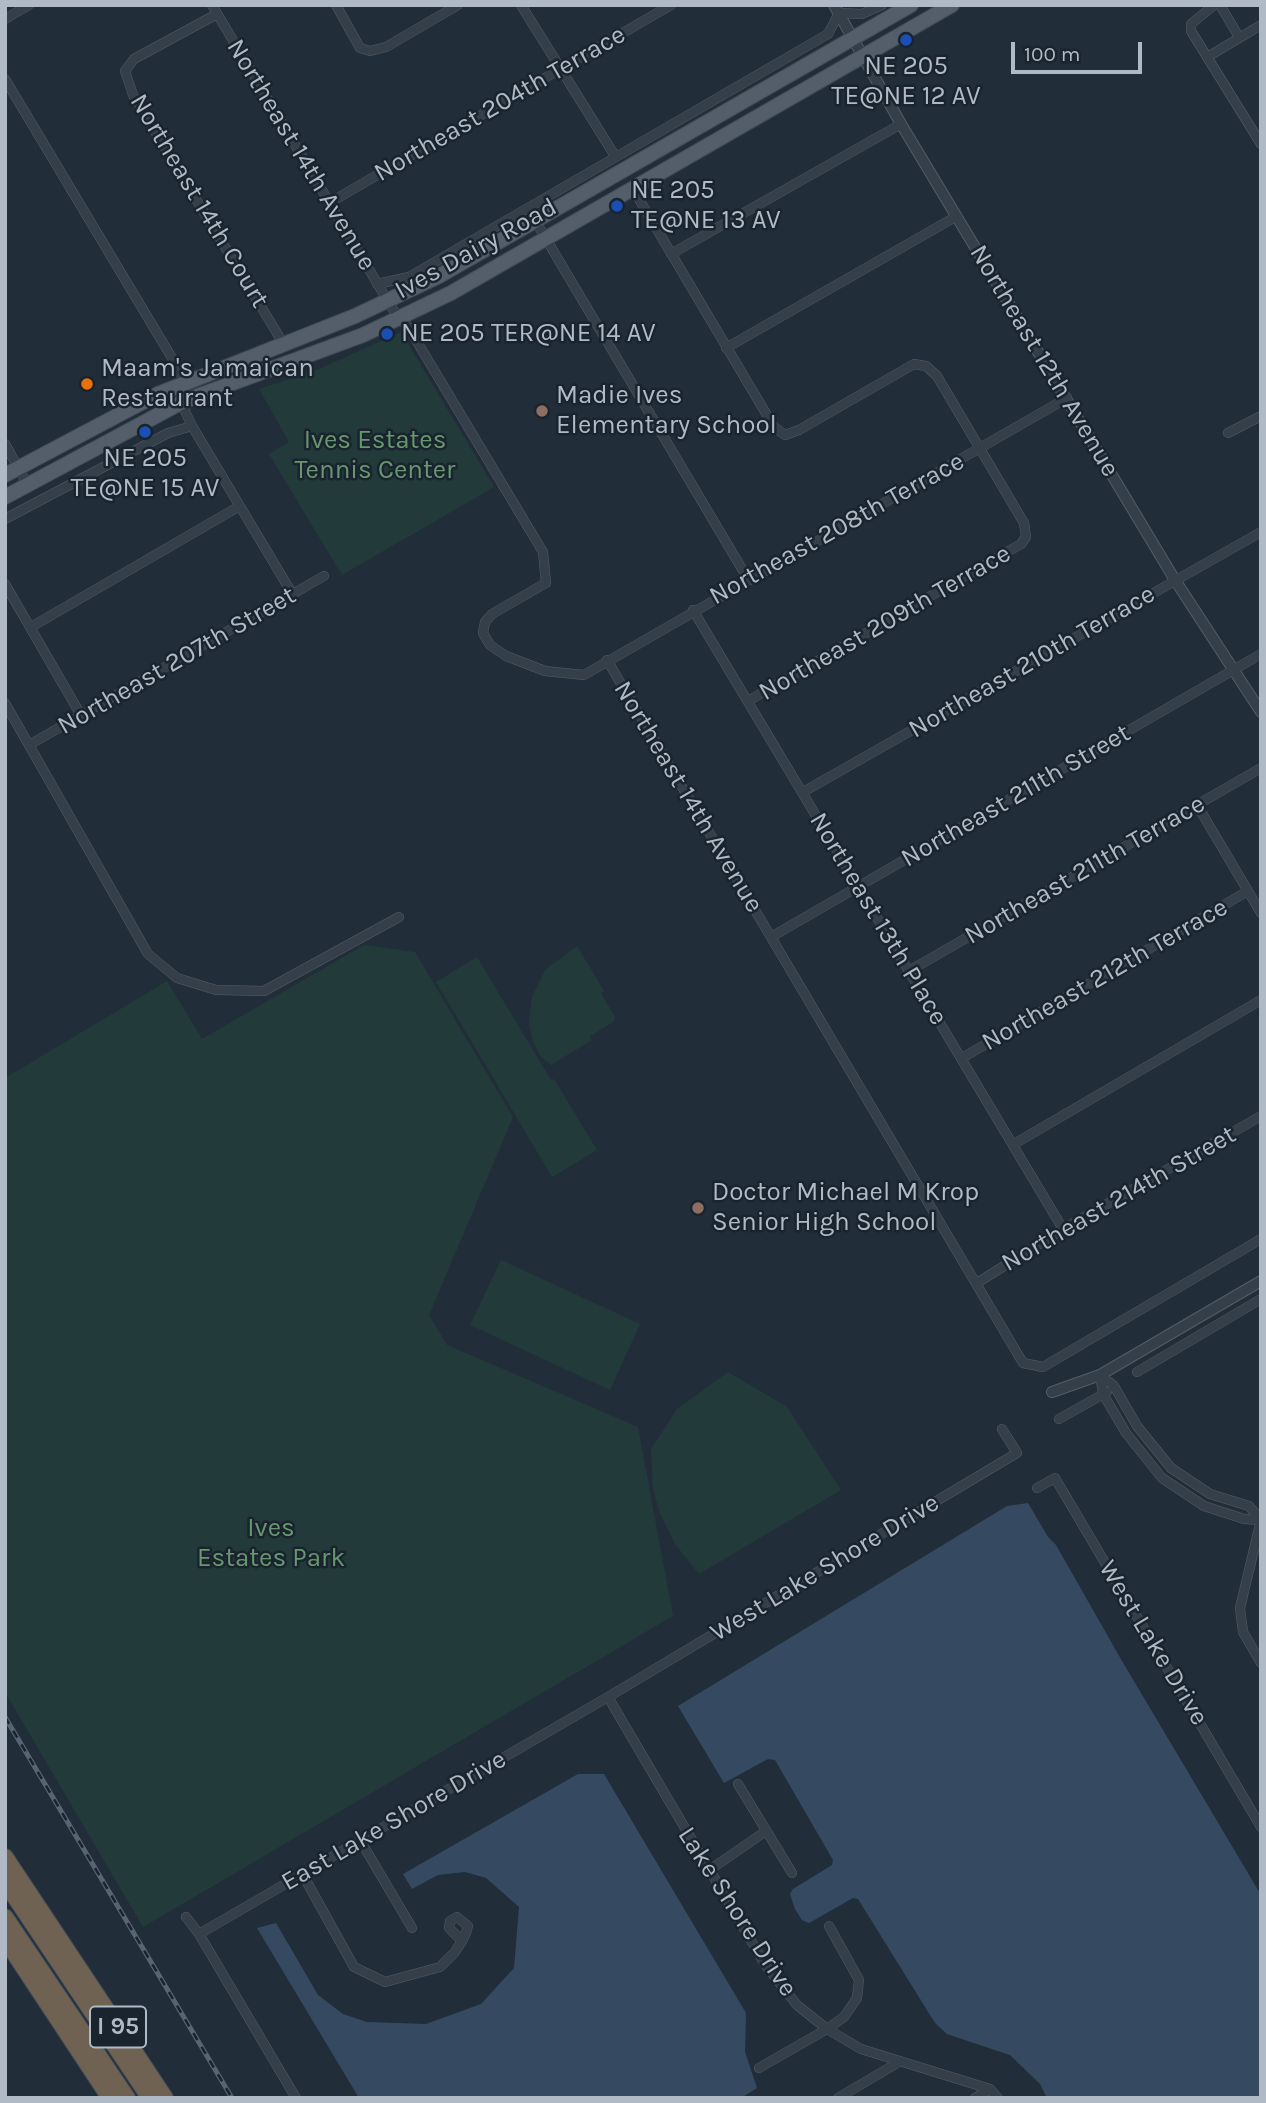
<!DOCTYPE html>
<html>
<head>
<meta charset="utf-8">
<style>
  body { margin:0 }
  #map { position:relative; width:1266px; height:2103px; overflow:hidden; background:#212e3a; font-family:Karla,sans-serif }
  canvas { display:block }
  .frame { position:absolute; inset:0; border:7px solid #b0bac6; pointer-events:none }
  .scale { position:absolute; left:1011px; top:42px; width:131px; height:32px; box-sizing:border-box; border:4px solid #b0bac6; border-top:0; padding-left:9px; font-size:21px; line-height:24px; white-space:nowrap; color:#b0bac6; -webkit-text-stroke:5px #1a242f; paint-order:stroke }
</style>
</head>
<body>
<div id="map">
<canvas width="1266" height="2103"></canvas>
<div class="frame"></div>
<div class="scale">100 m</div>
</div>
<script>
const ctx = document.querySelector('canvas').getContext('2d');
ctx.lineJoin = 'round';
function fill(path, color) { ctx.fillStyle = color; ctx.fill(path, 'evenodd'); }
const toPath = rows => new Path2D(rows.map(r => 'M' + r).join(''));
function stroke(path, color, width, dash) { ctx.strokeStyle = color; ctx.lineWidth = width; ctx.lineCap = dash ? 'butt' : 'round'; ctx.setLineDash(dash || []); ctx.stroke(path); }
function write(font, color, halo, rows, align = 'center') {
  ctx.font = font + ' Karla,sans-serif'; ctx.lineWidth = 5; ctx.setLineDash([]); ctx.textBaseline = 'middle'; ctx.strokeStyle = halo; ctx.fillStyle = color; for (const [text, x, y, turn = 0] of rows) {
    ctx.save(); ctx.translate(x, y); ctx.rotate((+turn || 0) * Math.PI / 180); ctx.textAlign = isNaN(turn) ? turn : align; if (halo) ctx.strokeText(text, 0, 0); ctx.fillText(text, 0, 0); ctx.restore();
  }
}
const green = toPath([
  [401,332,494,487,342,575,269,454,289,442,259,389,317,370],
  [364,945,415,952,513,1117,429,1315,447,1345,638,1427,673,1616,143,1927,5,1692,5,1078,167,981,202,1039],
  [577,946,604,991,601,993,615,1017,613,1022,590,1036,592,1040,551,1065,540,1056,532,1039,529,1021,532,997,545,970],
  [477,957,551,1080,554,1079,597,1150,552,1177,436,982],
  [501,1260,640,1324,610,1390,470,1325],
  [728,1372,787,1407,841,1490,699,1574,675,1544,659,1511,653,1489,651,1449,677,1409]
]);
const water = toPath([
  [1028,1503,1048,1537,1056,1545,1122,1661,1261,1895,1261,2098,1047,2098,1040,2084,1010,2055,947,2034,935,2023,858,1899,853,1898,809,1923,802,1920,795,1909,790,1894,793,1889,832,1865,833,1860,775,1760,768,1759,724,1783,678,1706,1007,1506],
  [578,1774,604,1774,746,2013,745,2052,757,2088,741,2098,359,2098,257,1928,276,1923,318,1995,343,2014,367,2022,426,2024,481,2004,514,1968,519,1907,486,1878,465,1872,438,1875,412,1889,403,1874]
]);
const minor = toPath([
  [212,5,383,293,399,319,407,325,543,552,546,583,492,614,485,622,483,633,490,645,506,656,545,671,584,675,1067,398],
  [336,5,360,48,370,51,386,47,458,5],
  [521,5,615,156],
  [1214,5,1191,24,1191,31,1261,144],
  [1220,5,1239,37],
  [217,14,134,59,125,71,133,95,283,343],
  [5,19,29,5],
  [1209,56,1261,25],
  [5,79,175,363,185,411,192,426,293,595],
  [633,189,774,427,785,435,799,430,914,364,926,366,937,376,1024,523,1026,537,1021,544,748,701],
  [329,203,671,5],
  [536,222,748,579],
  [671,254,901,124],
  [377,284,409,277,828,34,839,13,862,14,882,5],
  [726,348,957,216],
  [1228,433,1261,416],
  [5,444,28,485],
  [5,519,168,433,192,426],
  [5,584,82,717],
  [693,610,1063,1229],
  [31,627,238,507],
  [607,660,1023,1363,1043,1367,1261,1239],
  [5,703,148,954,177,978,216,990,264,991,399,917],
  [29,745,324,576],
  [803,792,1261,532],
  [1197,805,1261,913],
  [771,937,1261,654],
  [909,971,1261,768],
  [962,1058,1248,891],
  [1014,1144,1261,1000],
  [977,1283,1063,1229,1261,1116],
  [1137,1372,1261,1299],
  [1100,1375,1103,1394,1126,1433,1162,1478,1204,1506,1244,1519,1261,1520],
  [1100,1375,1114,1386,1137,1426,1171,1468,1210,1494,1249,1506,1261,1520],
  [1059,1419,1107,1392],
  [1037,1488,1055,1478,1261,1827],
  [1261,1520,1240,1608,1243,1632,1261,1663],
  [608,1697,766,1966,797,2005,827,2029,861,2049,990,2089,998,2098],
  [738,1784,792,1873],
  [360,1840,412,1928],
  [708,1871,766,1831],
  [303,1875,354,1967,385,1982,440,1967,455,1952,462,1941,466,1933,468,1926,457,1917,450,1921,449,1928,462,1941],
  [186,1917,199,1934,608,1697,1017,1453,1002,1429],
  [199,1934,296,2098],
  [759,2068,827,2029,844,2017,857,1998,859,1980,829,1926],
  [838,2098,899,2062],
  [975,2098,990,2089]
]);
const tertiary = toPath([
  [834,5,901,124,1175,580,1261,712],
  [1052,1392,1100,1375,1261,1281]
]);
const primary = toPath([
  [5,475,158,394,355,316,439,276,911,5],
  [5,497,184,401,363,335,451,293,952,5]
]);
const motorway = toPath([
  [5,1857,165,2098],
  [5,1882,150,2098],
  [5,1917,127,2098],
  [5,1939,110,2098]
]);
const rail = toPath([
  [5,1717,232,2098]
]);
const markers = [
  [906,40,7,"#1a4fb4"],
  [617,206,7,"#1a4fb4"],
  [387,334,7,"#1a4fb4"],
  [87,384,7,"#e8710a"],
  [542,411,7,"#8d6e63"],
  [145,432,7,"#1a4fb4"],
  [698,1208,7,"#8d6e63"]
];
const shields = [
  [118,2027,56]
];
const shieldNames = [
  ["I 95",118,2027]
];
const poiNames = [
  ["NE 205",906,67,"center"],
  ["TE@NE 12 AV",906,97,"center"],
  ["NE 205",631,191],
  ["TE@NE 13 AV",631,221],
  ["NE 205 TER@NE 14 AV",401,334],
  ["Maam's Jamaican",101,369],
  ["Restaurant",101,399],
  ["Madie Ives",556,396],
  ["Elementary School",556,426],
  ["NE 205",145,459,"center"],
  ["TE@NE 15 AV",145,489,"center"],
  ["Doctor Michael M Krop",712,1193],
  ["Senior High School",712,1223]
];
const streetNames = [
  ["Northeast 204th Terrace",500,104,-30],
  ["Northeast 14th Avenue",301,155,59],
  ["Northeast 14th Court",199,201,59],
  ["Ives Dairy Road",476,249,-29],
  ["Northeast 12th Avenue",1044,361,59],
  ["Northeast 208th Terrace",837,529,-29],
  ["Northeast 209th Terrace",885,623,-30],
  ["Northeast 207th Street",177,661,-30],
  ["Northeast 210th Terrace",1032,662,-30],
  ["Northeast 211th Street",1016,796,-30],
  ["Northeast 14th Avenue",688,797,59],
  ["Northeast 211th Terrace",1085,870,-30],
  ["Northeast 13th Place",878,919,59],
  ["Northeast 212th Terrace",1105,975,-30],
  ["Northeast 214th Street",1119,1199,-30],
  ["West Lake Shore Drive",825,1568,-31],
  ["West Lake Drive",1153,1643,59],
  ["East Lake Shore Drive",394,1821,-30],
  ["Lake Shore Drive",737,1912,57]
];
const parkNames = [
  ["Ives Estates",375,441],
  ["Tennis Center",375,471],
  ["Ives",271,1529],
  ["Estates Park",271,1559]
];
fill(green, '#233a3b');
fill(water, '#354a61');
stroke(minor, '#535d68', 10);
stroke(tertiary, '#535d68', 12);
stroke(primary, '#414b56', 16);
stroke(motorway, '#404a55', 18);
stroke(minor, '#353f4a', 9);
stroke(tertiary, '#353f4a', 10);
stroke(primary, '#535e6a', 14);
stroke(motorway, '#706252', 16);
stroke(rail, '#576471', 5);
stroke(rail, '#1a242f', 2.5, [8]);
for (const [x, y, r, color] of markers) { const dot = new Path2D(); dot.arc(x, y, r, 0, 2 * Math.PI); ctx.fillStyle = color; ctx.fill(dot); stroke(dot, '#1a242f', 2.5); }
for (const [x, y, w] of shields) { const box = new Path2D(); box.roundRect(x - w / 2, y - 20.5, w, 41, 5); ctx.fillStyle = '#1a242f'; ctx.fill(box); stroke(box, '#b0bac6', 2); }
write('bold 24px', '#b0bac6', null, shieldNames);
write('26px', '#b0bac6', '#1a242f', poiNames, 'left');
write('26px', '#b0bac6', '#1a242f', streetNames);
write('26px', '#67976e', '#1a242f', parkNames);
</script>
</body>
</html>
